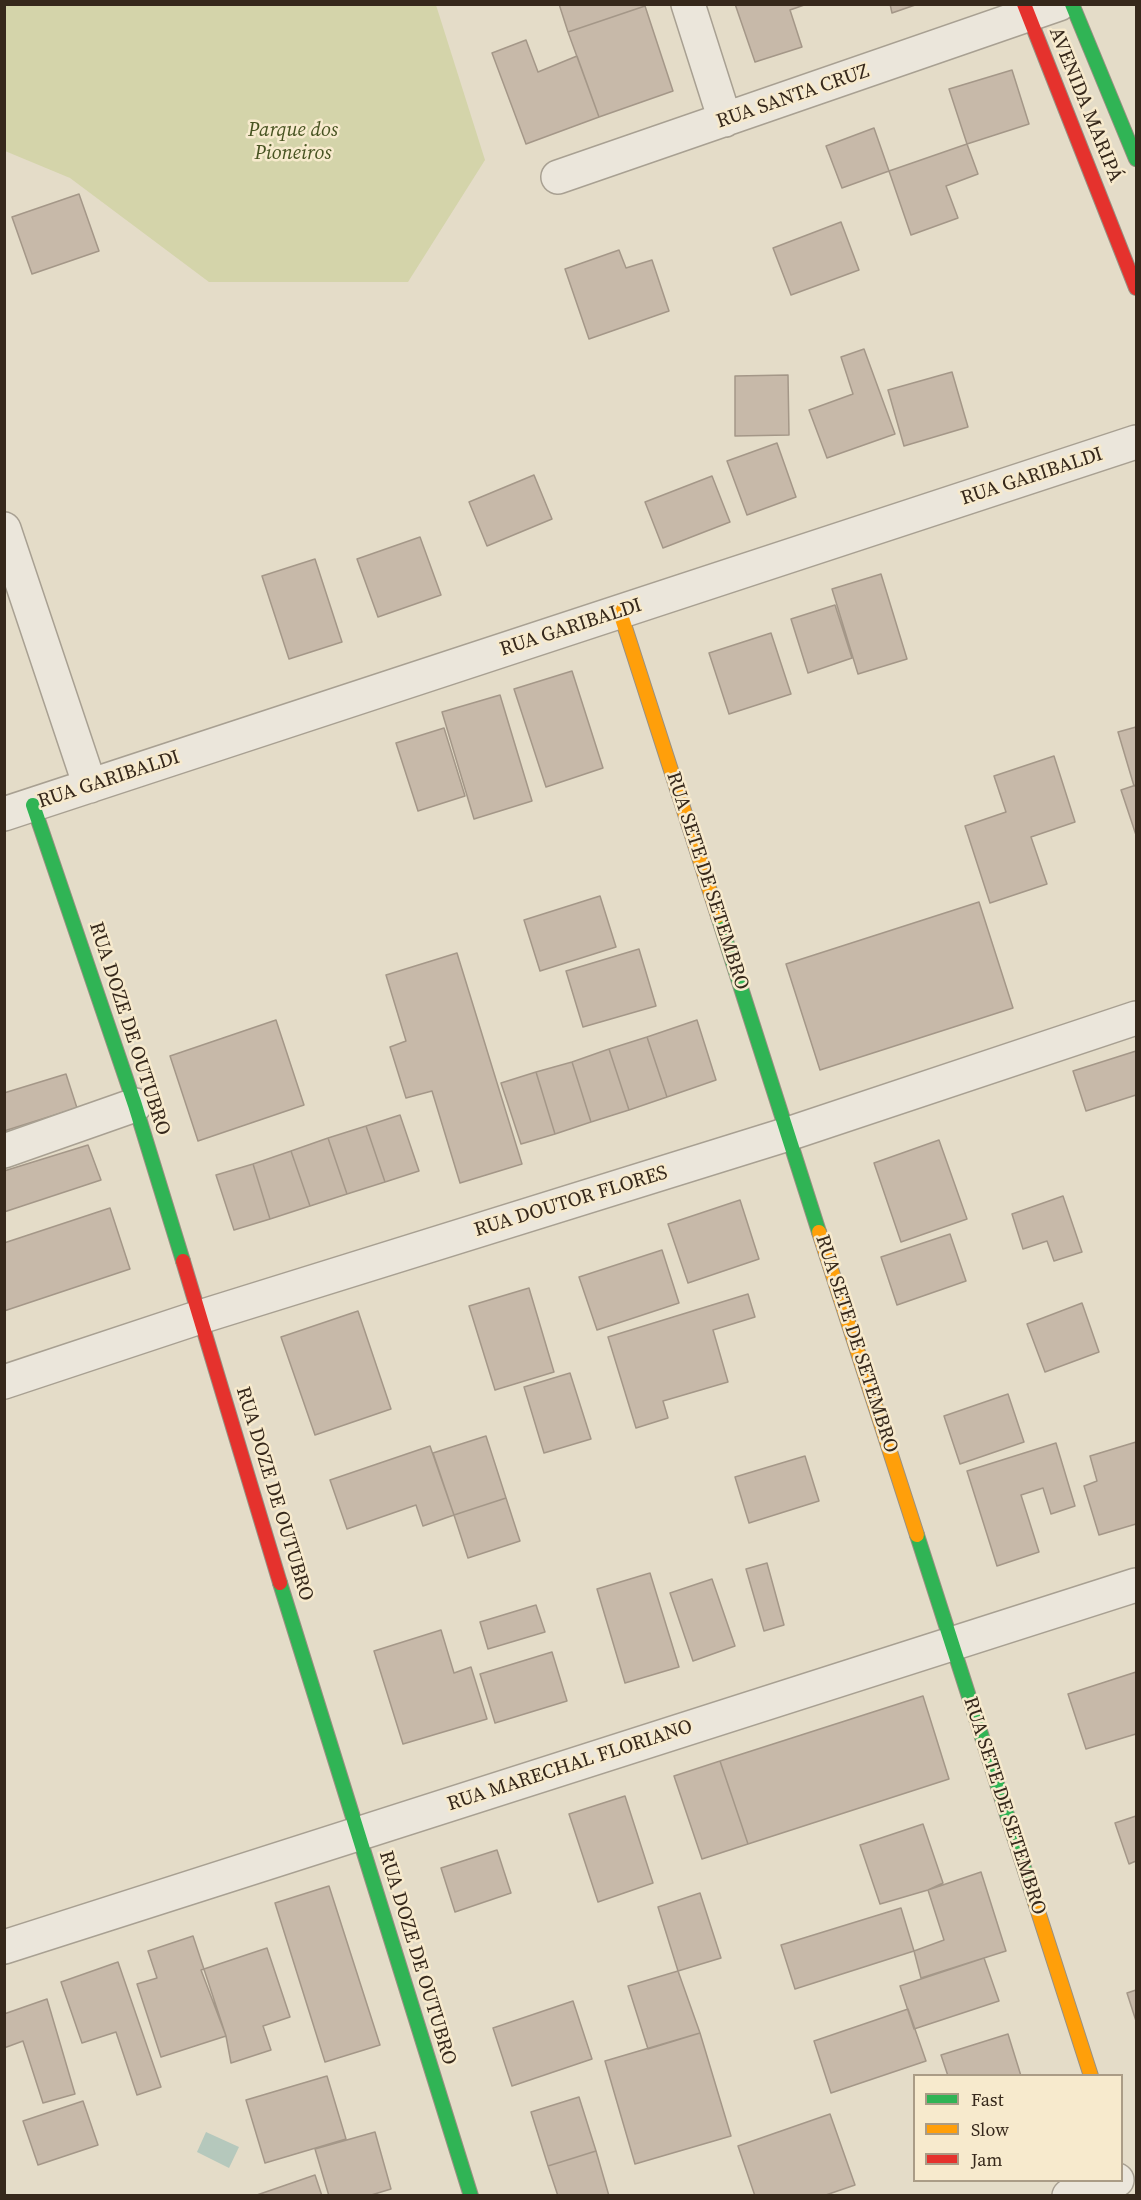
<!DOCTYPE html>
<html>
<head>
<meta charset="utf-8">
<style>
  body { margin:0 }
  #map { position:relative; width:1141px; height:2200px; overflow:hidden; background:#e4dcc8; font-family:"Source Serif 4",serif }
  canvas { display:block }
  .frame { position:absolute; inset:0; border:6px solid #36281b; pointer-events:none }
  .legend { position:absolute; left:913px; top:2074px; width:210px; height:108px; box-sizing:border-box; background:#f7eacd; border:2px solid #aa9c86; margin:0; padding:8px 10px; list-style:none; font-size:18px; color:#36281b }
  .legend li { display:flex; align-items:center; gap:12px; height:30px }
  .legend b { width:30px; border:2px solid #aa9c86 }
</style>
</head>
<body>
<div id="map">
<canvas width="1141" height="2200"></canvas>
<div class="frame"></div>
<ul class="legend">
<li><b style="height:8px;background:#30b455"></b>Fast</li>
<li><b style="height:8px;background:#ff9f0a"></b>Slow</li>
<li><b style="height:8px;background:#e5322d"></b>Jam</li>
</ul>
</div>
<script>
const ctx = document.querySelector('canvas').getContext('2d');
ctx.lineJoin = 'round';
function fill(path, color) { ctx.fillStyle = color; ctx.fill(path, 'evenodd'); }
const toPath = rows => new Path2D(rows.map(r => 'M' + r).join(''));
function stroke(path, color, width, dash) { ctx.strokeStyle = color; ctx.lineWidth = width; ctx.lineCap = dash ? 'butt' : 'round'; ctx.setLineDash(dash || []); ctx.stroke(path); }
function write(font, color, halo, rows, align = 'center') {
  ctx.font = font + ' "Source Serif 4",serif'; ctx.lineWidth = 5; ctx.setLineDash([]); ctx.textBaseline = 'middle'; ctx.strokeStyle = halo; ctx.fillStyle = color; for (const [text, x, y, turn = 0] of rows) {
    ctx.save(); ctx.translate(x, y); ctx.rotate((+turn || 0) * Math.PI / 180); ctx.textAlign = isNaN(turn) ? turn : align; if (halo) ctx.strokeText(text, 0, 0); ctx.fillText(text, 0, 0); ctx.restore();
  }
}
const green = toPath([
  [4,5,436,5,485,160,408,282,209,282,70,178,5,151]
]);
const water = toPath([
  [206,2132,239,2147,229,2168,197,2152]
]);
const building = toPath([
  [559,4,644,4,645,6,568,32,559,4],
  [735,4,807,4,790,10,802,47,755,62,735,4],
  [890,4,918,4,892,13,890,4],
  [645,6,673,91,599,117,568,32,645,6],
  [526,40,538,72,577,56,599,117,526,144,492,53,526,40],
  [1012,70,1029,124,967,144,949,89,1012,70],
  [874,128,889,171,842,188,826,146,874,128],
  [967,144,978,174,946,186,958,218,911,235,889,171,967,144],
  [79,194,99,251,32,274,12,217,79,194],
  [841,222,859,270,791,295,773,248,841,222],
  [619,250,626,268,652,260,669,311,589,339,565,269,619,250],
  [864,349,895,434,827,458,809,410,853,394,841,357,864,349],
  [952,372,968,427,904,446,888,390,952,372],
  [788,375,789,435,735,436,735,376,788,375],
  [777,443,796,497,747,515,727,461,777,443],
  [534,475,552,519,487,546,469,502,534,475],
  [712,476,730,522,663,548,645,502,712,476],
  [420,537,441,595,378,617,357,559,420,537],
  [315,559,342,642,289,659,262,576,315,559],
  [881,574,907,659,858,674,832,589,881,574],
  [835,605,852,658,808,673,791,619,835,605],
  [771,633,791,694,729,714,709,653,771,633],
  [572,671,603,768,546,787,514,689,572,671],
  [500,695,532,801,474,819,442,712,500,695],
  [1136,727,1136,785,1134,786,1118,732,1136,727],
  [444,728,465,796,418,811,396,743,444,728],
  [1054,756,1075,822,1031,837,1047,884,990,903,965,826,1006,812,994,776,1054,756],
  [1136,785,1136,835,1121,790,1136,785],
  [600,896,616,947,540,971,524,920,600,896],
  [979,902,1013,1008,820,1070,786,964,979,902],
  [639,949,656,1006,583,1027,566,971,639,949],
  [457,953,522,1164,460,1183,432,1091,406,1098,390,1047,406,1041,386,975,457,953],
  [276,1020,304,1105,198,1141,170,1056,276,1020],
  [697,1020,716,1080,667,1097,647,1037,697,1020],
  [647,1037,667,1097,629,1110,609,1049,647,1037],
  [609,1049,629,1110,591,1122,572,1062,609,1049],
  [1136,1051,1136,1095,1086,1111,1073,1071,1136,1051],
  [572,1062,591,1122,555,1134,536,1072,572,1062],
  [536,1072,555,1134,521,1144,501,1083,536,1072],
  [66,1074,77,1108,4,1131,4,1093,66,1074],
  [400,1115,419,1171,385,1182,366,1126,400,1115],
  [366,1126,385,1182,347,1194,328,1138,366,1126],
  [328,1138,347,1194,310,1206,291,1151,328,1138],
  [939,1140,967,1219,901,1242,874,1163,939,1140],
  [88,1145,101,1180,4,1212,4,1171,88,1145],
  [291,1151,310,1206,270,1219,253,1164,291,1151],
  [253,1164,270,1219,234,1230,216,1175,253,1164],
  [1063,1196,1082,1252,1054,1261,1047,1241,1023,1249,1012,1214,1063,1196],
  [740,1200,759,1259,688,1283,668,1224,740,1200],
  [110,1208,130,1269,4,1311,4,1243,110,1208],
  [950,1234,966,1281,897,1305,881,1257,950,1234],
  [662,1250,679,1303,597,1330,579,1277,662,1250],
  [529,1288,554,1372,495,1390,469,1306,529,1288],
  [748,1294,755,1317,713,1330,728,1382,663,1401,668,1418,636,1428,608,1337,748,1294],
  [1082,1303,1099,1352,1045,1372,1027,1324,1082,1303],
  [358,1311,391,1409,315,1435,281,1337,358,1311],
  [570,1373,591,1439,544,1453,524,1387,570,1373],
  [1008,1394,1024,1442,960,1464,944,1416,1008,1394],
  [486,1436,506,1498,454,1515,433,1453,486,1436],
  [1136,1442,1136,1524,1099,1535,1084,1486,1097,1481,1090,1456,1136,1442],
  [1056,1443,1075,1506,1051,1514,1043,1488,1021,1495,1039,1552,997,1566,967,1471,1056,1443],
  [430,1446,454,1515,423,1526,416,1505,347,1529,330,1480,430,1446],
  [805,1456,819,1501,749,1523,735,1477,805,1456],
  [506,1498,520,1541,468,1558,454,1515,506,1498],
  [767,1563,784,1625,764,1631,746,1569,767,1563],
  [650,1573,679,1667,625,1683,597,1589,650,1573],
  [712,1579,735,1646,693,1661,670,1593,712,1579],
  [536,1605,545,1632,488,1649,480,1622,536,1605],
  [441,1630,454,1673,471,1667,487,1719,403,1744,374,1651,441,1630],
  [552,1652,567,1701,495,1723,480,1674,552,1652],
  [1136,1672,1136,1734,1086,1749,1068,1694,1136,1672],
  [923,1696,949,1779,748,1844,720,1761,923,1696],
  [720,1761,748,1844,702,1859,674,1776,720,1761],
  [625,1796,653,1883,598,1902,569,1814,625,1796],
  [1136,1816,1136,1861,1129,1864,1115,1823,1136,1816],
  [923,1824,943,1883,928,1890,880,1904,860,1845,923,1824],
  [497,1850,511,1893,455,1912,441,1868,497,1850],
  [981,1872,1006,1951,921,1978,914,1951,944,1940,928,1890,981,1872],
  [329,1886,380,2045,325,2062,275,1903,329,1886],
  [700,1893,721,1958,678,1971,658,1907,700,1893],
  [901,1908,914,1951,795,1989,781,1945,901,1908],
  [193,1936,226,2036,161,2057,137,1984,157,1978,148,1951,193,1936],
  [267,1948,290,2017,263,2026,271,2050,231,2063,226,2036,201,1970,267,1948],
  [984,1958,999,2001,914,2029,900,1986,984,1958],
  [118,1962,161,2087,137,2095,116,2032,82,2043,61,1982,118,1962],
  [678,1971,700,2033,648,2049,628,1986,678,1971],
  [1136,1990,1136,2021,1127,1993,1136,1990],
  [47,1999,75,2094,43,2103,23,2041,4,2048,4,2014,47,1999],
  [573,2001,592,2059,512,2086,493,2028,573,2001],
  [908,2009,926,2061,831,2093,814,2041,908,2009],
  [700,2033,731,2136,635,2164,605,2061,700,2033],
  [1008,2034,1021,2076,948,2076,941,2055,1008,2034],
  [327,2076,346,2139,265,2163,246,2100,327,2076],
  [579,2097,596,2151,548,2166,531,2112,579,2097],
  [83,2101,98,2145,38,2165,23,2121,83,2101],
  [830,2114,855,2185,823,2196,755,2196,738,2146,830,2114],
  [375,2132,391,2189,368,2196,329,2196,315,2149,375,2132],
  [596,2151,609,2196,558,2196,548,2166,596,2151],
  [315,2175,322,2196,254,2196,315,2175]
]);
const street = toPath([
  [688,4,725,120],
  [558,177,1059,4],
  [4,529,90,786],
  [4,814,1136,442],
  [4,1151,135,1105],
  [4,1382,200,1317,788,1134,1136,1018],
  [4,1947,1136,1585],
  [1069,2196,1117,2180]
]);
const fast = toPath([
  [1072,4,1136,159],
  [33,805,135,1105,183,1261],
  [718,916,819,1232],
  [917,1535,1035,1902],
  [280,1583,471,2196]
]);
const slow = toPath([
  [620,612,718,916],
  [819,1232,917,1535],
  [1035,1902,1091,2076]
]);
const jam = toPath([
  [1024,4,1136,288],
  [183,1261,280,1583]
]);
const streetNames = [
  ["RUA SANTA CRUZ",793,97,-19],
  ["AVENIDA MARIPÁ",1085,105,68],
  ["RUA GARIBALDI",1032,477,-18],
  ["RUA GARIBALDI",571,628,-18],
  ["RUA GARIBALDI",109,780,-18],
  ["RUA SETE DE SETEMBRO",707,881,72],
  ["RUA DOZE DE OUTUBRO",129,1029,72],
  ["RUA DOUTOR FLORES",571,1202,-17],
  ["RUA SETE DE SETEMBRO",856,1344,72],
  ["RUA DOZE DE OUTUBRO",274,1494,73],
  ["RUA MARECHAL FLORIANO",570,1766,-18],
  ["RUA SETE DE SETEMBRO",1004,1806,72],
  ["RUA DOZE DE OUTUBRO",417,1958,73]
];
const parkNames = [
  ["Parque dos",293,131],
  ["Pioneiros",293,154]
];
fill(green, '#d4d4aa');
fill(water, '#b5c8bc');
fill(building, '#c7b9a9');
stroke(building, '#a49788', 1.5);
stroke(street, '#a8a092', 36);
stroke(fast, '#989082', 16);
stroke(slow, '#989082', 16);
stroke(jam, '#989082', 16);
stroke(street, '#ebe6db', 33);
stroke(fast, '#30b455', 14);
stroke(slow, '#ff9f0a', 14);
stroke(jam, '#e5322d', 14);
write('20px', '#36281b', '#f7eacd', streetNames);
write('italic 20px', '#475321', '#f7eacd', parkNames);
</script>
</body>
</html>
